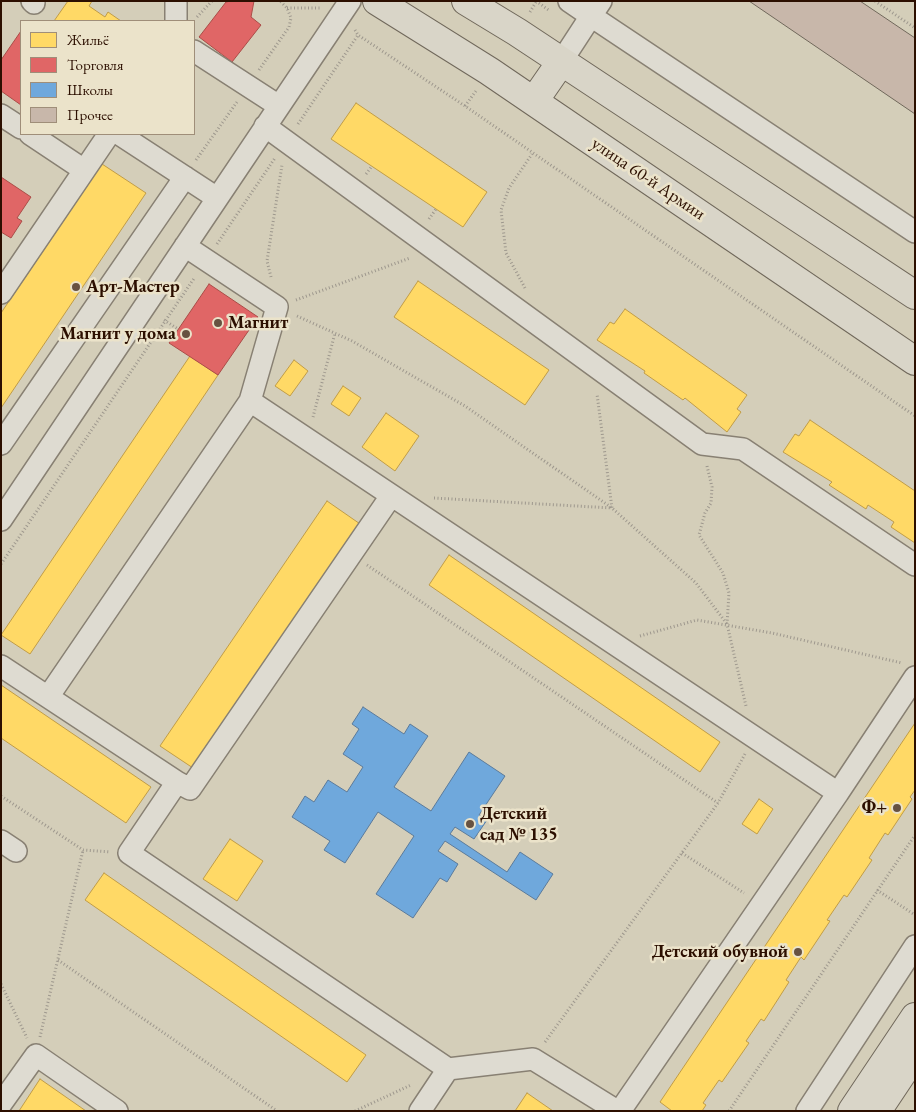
<!DOCTYPE html>
<html>
<head>
<meta charset="utf-8">
<style>
  body { margin:0 }
  #map { position:relative; width:916px; height:1112px; overflow:hidden; background:#d4ceb9; font-family:"EB Garamond",serif }
  canvas { display:block }
  .frame { position:absolute; inset:0; border:2px solid #2c0f00; pointer-events:none }
  .legend { position:absolute; left:20px; top:20px; width:175px; height:115px; box-sizing:border-box; background:#ebe3ca; border:1px solid #9f8e79; margin:0; padding:6px 9px; list-style:none; font-size:15px; color:#2c0f00 }
  .legend li { display:flex; align-items:center; gap:10px; height:25px }
  .legend b { width:25px; border:1px solid #9f8e79 }
</style>
</head>
<body>
<div id="map">
<canvas width="916" height="1112"></canvas>
<div class="frame"></div>
<ul class="legend">
<li><b style="height:14px;background:#ffd966"></b>Жильё</li>
<li><b style="height:14px;background:#e06666"></b>Торговля</li>
<li><b style="height:14px;background:#6fa8dc"></b>Школы</li>
<li><b style="height:14px;background:#c8b7aa"></b>Прочее</li>
</ul>
</div>
<script>
const ctx = document.querySelector('canvas').getContext('2d');
ctx.lineJoin = 'round';
function fill(path, color) { ctx.fillStyle = color; ctx.fill(path, 'evenodd'); }
const toPath = rows => new Path2D(rows.map(r => 'M' + r).join(''));
function stroke(path, color, width, dash) { ctx.strokeStyle = color; ctx.lineWidth = width; ctx.lineCap = dash ? 'butt' : 'round'; ctx.setLineDash(dash || []); ctx.stroke(path); }
function write(font, color, halo, rows, align = 'center') {
  ctx.font = font + ' "EB Garamond",serif'; ctx.lineWidth = 5; ctx.setLineDash([]); ctx.textBaseline = 'middle'; ctx.strokeStyle = halo; ctx.fillStyle = color; for (const [text, x, y, turn = 0] of rows) {
    ctx.save(); ctx.translate(x, y); ctx.rotate((+turn || 0) * Math.PI / 180); ctx.textAlign = isNaN(turn) ? turn : align; if (halo) ctx.strokeText(text, 0, 0); ctx.fillText(text, 0, 0); ctx.restore();
  }
}
const homes = toPath([
  [68,1,92,1,89,6,105,17,108,12,121,21,54,21,68,1],
  [356,103,487,192,463,227,331,139,356,103],
  [102,164,146,193,1,408,1,313,102,164],
  [418,281,549,370,525,405,394,317,418,281],
  [625,309,747,395,737,409,741,412,727,432,685,398,683,400,644,373,645,371,597,340,610,322,614,324,625,309],
  [190,356,218,375,30,654,1,635,190,356],
  [294,360,308,371,290,396,275,386,294,360],
  [343,386,361,398,349,416,331,404,343,386],
  [386,413,419,436,395,471,362,447,386,413],
  [810,420,915,491,915,543,891,527,894,522,868,505,866,509,829,485,832,482,783,452,795,434,799,436,810,420],
  [327,501,363,526,196,770,160,746,327,501],
  [449,555,720,742,700,772,429,585,449,555],
  [1,685,151,787,126,823,1,738,1,685],
  [915,723,915,790,910,797,912,799,888,835,885,833,869,858,872,860,847,897,844,895,827,920,830,921,804,960,801,957,786,980,789,982,764,1021,761,1019,746,1041,749,1043,722,1082,719,1080,703,1103,706,1105,702,1111,672,1111,660,1102,915,723],
  [759,799,773,809,757,834,742,824,759,799],
  [230,839,263,861,237,901,203,879,230,839],
  [104,873,366,1055,347,1082,85,900,104,873],
  [40,1079,86,1111,19,1111,40,1079],
  [527,1093,553,1111,515,1111,527,1093]
]);
const shops = toPath([
  [231,1,254,1,251,17,261,25,232,62,199,37,226,2,231,1],
  [21,31,21,105,1,91,1,60,21,31],
  [1,177,31,197,17,218,22,221,11,238,1,232,1,177],
  [209,284,258,317,218,375,169,343,209,284]
]);
const schools = toPath([
  [363,707,404,734,410,724,428,736,394,787,431,811,469,752,505,776,479,815,487,820,474,839,455,827,450,834,507,872,520,852,553,874,536,900,445,841,438,851,458,864,447,882,440,878,413,918,376,894,414,836,378,812,345,863,324,850,330,841,292,817,305,796,314,802,328,780,347,792,363,767,343,754,359,729,352,724,363,707]
]);
const building = toPath([
  [749,1,860,1,915,38,915,114,749,1]
]);
const path = toPath([
  [536,1,550,11],
  [875,1,915,28],
  [287,8,321,8],
  [530,12,536,2],
  [197,17,212,1],
  [355,30,358,35,465,106,915,416],
  [259,70,289,27,291,18,287,8,280,1],
  [465,106,476,91],
  [298,124,358,35],
  [196,160,237,102],
  [366,174,372,166],
  [429,219,436,209],
  [217,244,275,158],
  [271,277,267,261,282,165],
  [525,288,506,253,501,210,509,188,532,154],
  [296,300,410,258],
  [297,316,352,341,465,406,612,508,696,583,727,624],
  [164,320,178,329],
  [313,417,335,333],
  [707,466,712,487,711,503,705,513,699,535,723,573,729,593,727,624,746,706],
  [434,498,612,508,597,394],
  [1,564,195,277],
  [367,565,718,803],
  [640,636,697,620,772,633,902,663],
  [1,796,83,850,110,852],
  [682,853,744,893],
  [877,890,915,915],
  [58,960,277,1111],
  [1,984,27,1038],
  [40,1037,83,850],
  [545,1042,718,803,745,754],
  [355,1111,411,1085],
  [729,1111,915,835]
]);
const minor = toPath([
  [32,1,34,3],
  [601,1,591,16,915,232],
  [176,21,176,1],
  [194,51,279,106],
  [561,62,591,16,569,1],
  [1,115,21,128],
  [265,126,702,444,743,449,915,565],
  [30,134,84,170],
  [119,134,217,198],
  [1,293,109,134],
  [250,401,838,793,915,677],
  [1,444,185,177],
  [1,520,350,1],
  [1,666,177,782,129,853,448,1069,533,1059,617,1111],
  [48,697,250,401,277,307,185,246],
  [177,782,190,789,391,496],
  [1,841,16,851],
  [1,1104,36,1055,117,1111],
  [420,1111,448,1069],
  [620,1111,838,793],
  [807,1111,915,946]
]);
const major = toPath([
  [377,1,489,71,915,361],
  [466,1,517,32,915,295],
  [534,101,561,62],
  [852,1111,915,1017],
  [877,1111,915,1054]
]);
const markers = [
  [76,287,5,"#675241"],
  [218,323,5,"#675241"],
  [186,334,5,"#675241"],
  [897,808,5,"#675241"],
  [470,824,5,"#675241"],
  [798,952,5,"#675241"]
];
const streetNames = [
  ["улица 60-й Армии",648,179,34]
];
const poiNames = [
  ["Арт-Мастер",86,287],
  ["Магнит",228,323],
  ["Магнит у дома",176,334,"right"],
  ["Ф+",887,808,"right"],
  ["Детский",480,814],
  ["сад № 135",480,835],
  ["Детский обувной",788,952,"right"]
];
fill(homes, '#ffd966');
stroke(homes, '#c09c47', 1);
fill(shops, '#e06666');
stroke(shops, '#aa4c47', 1);
fill(schools, '#6fa8dc');
stroke(schools, '#5b7a9a', 1);
fill(building, '#c8b7aa');
stroke(building, '#70685b', 1);
stroke(minor, '#888073', 24);
stroke(major, '#70685b', 30);
stroke(path, '#9d978d', 3, [1, 2.5]);
stroke(minor, '#dedbd1', 21);
stroke(major, '#d9d5c8', 28);
for (const [x, y, r, color] of markers) { const dot = new Path2D(); dot.arc(x, y, r, 0, 2 * Math.PI); ctx.fillStyle = color; ctx.fill(dot); stroke(dot, '#ebe3ca', 2); }
write('18px', '#2c0f00', '#ebe3ca', streetNames);
write('bold 18px', '#2c0f00', '#ebe3ca', poiNames, 'left');
</script>
</body>
</html>
